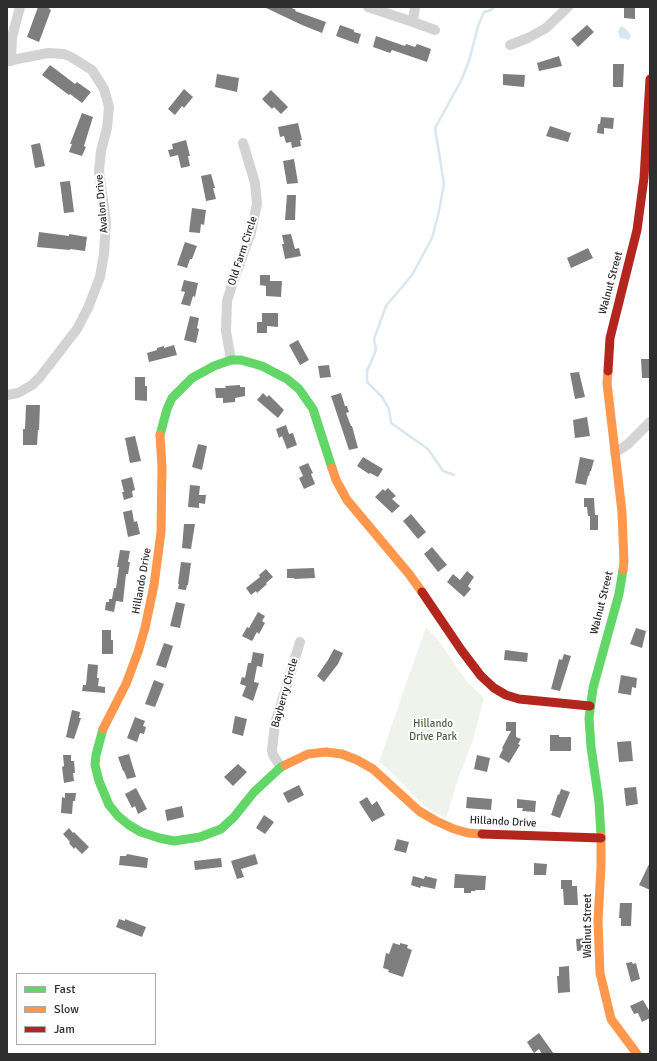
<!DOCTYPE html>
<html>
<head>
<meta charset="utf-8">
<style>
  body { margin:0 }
  #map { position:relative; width:657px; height:1061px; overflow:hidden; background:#fff; font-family:Signika,sans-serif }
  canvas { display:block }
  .frame { position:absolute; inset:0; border:8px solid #2e2e2e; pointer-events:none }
  .legend { position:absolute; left:16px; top:973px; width:140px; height:72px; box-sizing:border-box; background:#fff; border:1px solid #ababab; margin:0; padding:5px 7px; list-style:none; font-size:12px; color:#2e2e2e }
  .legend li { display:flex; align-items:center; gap:8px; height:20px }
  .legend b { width:20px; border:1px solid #ababab }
</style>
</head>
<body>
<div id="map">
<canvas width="657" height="1061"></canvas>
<div class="frame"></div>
<ul class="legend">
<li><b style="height:5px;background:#63d668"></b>Fast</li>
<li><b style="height:5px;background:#ff974d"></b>Slow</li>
<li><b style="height:5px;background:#b3261e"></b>Jam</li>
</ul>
</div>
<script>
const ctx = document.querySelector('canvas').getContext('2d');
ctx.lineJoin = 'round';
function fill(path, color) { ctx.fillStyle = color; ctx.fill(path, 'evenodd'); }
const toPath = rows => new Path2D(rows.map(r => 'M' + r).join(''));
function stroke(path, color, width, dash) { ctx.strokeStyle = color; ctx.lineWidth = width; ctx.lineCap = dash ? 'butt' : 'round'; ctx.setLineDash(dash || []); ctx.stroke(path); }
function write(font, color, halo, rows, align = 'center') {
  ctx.font = font + ' Signika,sans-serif'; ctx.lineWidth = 4; ctx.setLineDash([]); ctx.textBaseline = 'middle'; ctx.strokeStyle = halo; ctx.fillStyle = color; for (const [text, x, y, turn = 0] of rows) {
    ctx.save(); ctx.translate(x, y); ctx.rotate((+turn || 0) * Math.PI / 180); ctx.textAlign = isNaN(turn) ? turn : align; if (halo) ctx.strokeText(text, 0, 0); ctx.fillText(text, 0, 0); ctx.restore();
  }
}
const green = toPath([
  [426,627,439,641,467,682,484,698,473,740,459,776,446,818,431,811,422,804,393,774,379,762]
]);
const water = toPath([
  [621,26,626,29,631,35,629,40,621,38,619,36,618,31]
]);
const stream = toPath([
  [454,475,443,471,428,449,391,423,389,409,382,397,367,382,367,371,376,350,374,339,386,306,412,275,432,238,438,216,444,184,435,128,461,81,469,61,478,26,484,12,491,10,494,7]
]);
const building = toPath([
  [38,7,50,7,49,9,51,10,39,42,27,37],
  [264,7,290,7,296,10,295,11,326,22,322,33,302,25],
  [624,7,635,7,635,19,624,18],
  [340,25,354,30,354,32,361,34,358,44,336,36],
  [587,25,594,32,578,47,571,39],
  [376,36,405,46,406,44,415,47,417,44,431,49,427,62,392,50,390,53,373,47],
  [559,56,562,66,539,71,537,63],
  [613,64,624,64,623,87,613,87],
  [50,65,75,84,77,82,91,92,82,103,70,94,69,95,42,75],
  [217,74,239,78,237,92,215,87],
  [503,74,525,75,524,87,503,85],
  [184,89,193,97,184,108,182,106,175,115,168,109],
  [271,90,288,107,281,114,274,107,272,109,262,99],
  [82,113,93,117,84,146,86,147,82,156,69,152,72,144,70,144],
  [601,117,614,118,613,129,604,128,604,134,597,133,598,124,600,124],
  [298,123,302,140,300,140,301,146,292,148,291,142,286,143,284,136,280,137,278,127],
  [550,126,571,133,568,142,546,136],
  [186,140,190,156,188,156,190,166,181,168,178,155,170,157,168,150,173,149,172,144],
  [40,143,45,166,35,168,31,145],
  [294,159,298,183,287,184,283,161],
  [211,174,215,188,213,188,216,199,206,201,201,176],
  [70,181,74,212,64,213,60,182],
  [287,195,296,195,295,220,285,220],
  [192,208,206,210,204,225,201,224,200,233,189,232],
  [39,232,69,236,69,234,87,237,85,251,70,249,70,250,37,247],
  [291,234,295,249,299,248,301,256,285,259,282,244,284,244,282,235],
  [185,242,197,246,192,259,190,259,187,268,177,265],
  [588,248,593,258,571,268,567,258],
  [260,275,270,275,270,281,282,281,281,297,266,296,266,286,260,285],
  [184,280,198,283,195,297,193,296,190,306,181,304,185,292,181,291],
  [262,313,278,313,278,327,267,326,267,333,257,333,257,322,262,322],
  [190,316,199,318,197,328,199,329,196,343,184,340],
  [298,340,309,360,300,365,289,345],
  [174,345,177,355,149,362,147,353,157,350,157,348,164,346,164,348],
  [641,359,650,359,650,378,642,378],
  [329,365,331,377,320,378,318,366],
  [579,372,585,397,575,399,570,373],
  [135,377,145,377,145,386,147,386,147,401,135,400],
  [240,385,240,387,245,387,245,396,235,398,235,402,223,403,223,398,216,398,215,388,226,388,225,386],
  [263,393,267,397,269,395,284,410,278,418,257,400],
  [341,393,345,406,347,406,349,412,346,413,351,426,352,426,358,448,349,450,331,396],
  [26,405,40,405,39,430,38,430,37,445,23,445,23,429,25,429],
  [587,417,590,436,575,438,573,420],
  [286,425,289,434,293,433,297,445,287,449,282,436,279,438,276,429],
  [135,436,141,461,130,463,125,438],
  [198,444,207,446,202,470,192,467],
  [363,457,383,469,378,477,370,473,369,474,357,466],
  [580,457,594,460,591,471,590,471,589,476,588,476,586,485,575,483],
  [308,463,313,473,311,474,315,484,304,489,299,478,303,476,299,467],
  [132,477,135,490,132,491,133,497,124,500,122,492,124,492,121,480],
  [190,485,200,486,199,495,206,495,205,504,199,503,199,508,188,507],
  [388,488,396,496,392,499,400,506,392,513,375,497,383,489,385,491],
  [584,498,594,498,595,515,598,515,598,530,590,530,590,516,588,516,587,507,584,507],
  [132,510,134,522,137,521,140,534,128,537,123,512],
  [411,514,426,532,418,539,403,521],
  [184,524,195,524,191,549,182,548],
  [432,547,447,565,438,572,424,554],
  [120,550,130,551,128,562,130,562,128,574,126,574,123,602,116,601,114,612,105,610,106,602,109,602,109,599,112,599,114,588,116,588,119,567,117,567],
  [181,562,191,563,188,585,187,585,186,590,178,589,179,584,178,584],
  [314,568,315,578,294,579,294,578,287,578,287,569],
  [266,569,273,577,266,583,267,584,257,593,256,591,251,595,246,588,260,577,259,575],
  [467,571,474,577,468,586,471,589,464,597,447,582,453,574,460,580],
  [176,602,185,604,180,628,170,626],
  [258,612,265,616,262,621,265,623,259,634,257,632,252,641,242,636,247,627,249,628],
  [636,628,646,631,642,648,630,644],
  [102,630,111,630,111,640,113,640,113,654,102,654],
  [164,643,173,646,166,668,156,665],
  [334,649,343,653,338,664,324,682,317,676,328,660],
  [505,650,528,653,527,662,504,660],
  [253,652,264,654,262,667,257,666,254,682,259,683,253,701,242,696,246,686,240,684,242,677,245,678,248,663,251,663],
  [564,654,571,656,560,691,551,689,559,659,562,660],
  [88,664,98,665,97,678,99,678,98,686,105,687,105,693,82,691,83,685,86,685],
  [621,675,637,678,636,688,632,687,631,695,618,693],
  [154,680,164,684,155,707,145,704],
  [72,710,80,712,79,718,81,718,74,739,66,737],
  [235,716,247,719,243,736,232,733],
  [135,717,145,721,143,726,146,727,144,734,140,733,137,742,127,738],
  [506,722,516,722,516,737,521,739,518,744,520,745,509,763,499,757,503,749,502,748,511,731,506,731],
  [550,735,559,735,559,737,571,737,571,751,550,751],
  [631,741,633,761,619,762,617,742],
  [129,754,136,777,127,779,124,771,123,771,118,757],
  [63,755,71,755,71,761,74,761,75,773,73,773,74,781,64,783,62,767,64,766],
  [477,755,490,758,487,772,474,769],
  [238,764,247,772,233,786,224,777],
  [299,785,304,795,288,803,283,793],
  [636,787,638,804,626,806,624,788],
  [136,788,147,809,138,814,135,806,132,808,125,794],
  [561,789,570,792,560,818,551,815,558,794,559,795],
  [65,793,76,793,75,801,73,801,72,814,61,813,62,797,65,798],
  [367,797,372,805,377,801,385,815,372,822,359,802],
  [467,797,492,799,491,810,466,808],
  [517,799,536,801,535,812,522,811,523,808,517,808],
  [182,806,184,817,167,821,165,810],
  [264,815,274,822,265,834,256,828],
  [69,828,73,833,74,832,89,847,82,854,75,847,74,849,69,843,70,842,63,834],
  [397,839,409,842,406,853,394,850],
  [127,854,148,858,147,868,119,865,120,856,126,856],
  [255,854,258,864,241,869,244,877,237,879,231,861],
  [221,858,222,867,195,870,194,861],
  [650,862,650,890,639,885],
  [534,863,547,864,546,875,534,875],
  [455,874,486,876,485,890,476,890,475,891,471,891,471,893,464,893,464,888,454,888],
  [413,876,424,879,425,876,437,879,435,889,421,886,420,888,411,885],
  [561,880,572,880,572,886,577,886,578,905,564,905,563,889,561,889],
  [620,903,632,903,631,926,621,926,621,918,619,918],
  [119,919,125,921,125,919,146,927,142,937,116,927],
  [586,938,587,950,577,951,576,939],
  [393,943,400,945,400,943,408,945,407,948,412,950,403,977,388,972,389,970,383,968,386,953,389,954],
  [632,962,633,964,636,963,640,979,631,982,626,963],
  [569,966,570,992,558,993,557,976,559,976,559,967],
  [643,1000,650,1012,650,1018,642,1022,638,1013,634,1014,630,1006],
  [539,1033,554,1054,542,1054,539,1049,534,1053,527,1042]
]);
const street = toPath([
  [368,7,413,22,415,7],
  [413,22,435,30],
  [510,45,528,38,546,28,568,7],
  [7,61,48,53,64,54,71,57,92,70,104,89,109,107,107,128,101,151,99,171,106,222,104,254,100,277,88,308,77,329,40,377,32,385,18,393,7,395],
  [11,61,12,37,20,7],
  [231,360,226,331,227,301,233,282,251,232,257,204,255,183,243,143],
  [615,453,628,444,650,422],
  [281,767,273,755,272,750,275,724,300,642]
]);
const fast = toPath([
  [160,435,167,409,172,398,192,378,214,366,231,360,241,360,262,366,287,379,299,389,313,409,332,468],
  [103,729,96,755,95,765,99,781,109,805,118,816,129,825,141,832,159,838,174,841,200,837,221,829,234,817,254,792,281,767,285,765],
  [601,836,599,802,591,747,589,718,593,688,619,594,623,570]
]);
const slow = toPath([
  [608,371,607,383,622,512,624,562,623,570],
  [332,468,336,480,347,500,409,574,422,592],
  [103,729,126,684,138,652,145,628,154,585,161,532,162,467,160,435],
  [285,765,308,754,326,752,342,754,357,760,373,769,419,811,436,821,454,829,468,833,482,834],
  [601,836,601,867,598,921,600,973,611,1019,637,1054]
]);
const jam = toPath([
  [608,371,610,338,637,230,644,178,650,79],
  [422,592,462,651,481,676,494,688,506,695,519,699,590,706],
  [482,834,601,838]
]);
const streetNames = [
  ["Avalon Drive",102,204,-95],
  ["Old Farm Circle",243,251,-72],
  ["Walnut Street",611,283,-75],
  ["Hillando Drive",142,581,-80],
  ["Walnut Street",602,603,-76],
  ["Bayberry Circle",285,693,-74],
  ["Hillando Drive",503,822,3],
  ["Walnut Street",588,926,-90]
];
const parkNames = [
  ["Hillando",433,724],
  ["Drive Park",433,737]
];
fill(green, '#f0f3ec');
fill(water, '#dae6ef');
stroke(stream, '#dae6ef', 2.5);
fill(building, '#7e7e7e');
stroke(street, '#d3d3d3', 10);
stroke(fast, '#63d668', 9);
stroke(slow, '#ff974d', 9);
stroke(jam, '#b3261e', 9);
write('11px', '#2e2e2e', '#fff', streetNames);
write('11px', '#4f653f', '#fff', parkNames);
</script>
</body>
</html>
